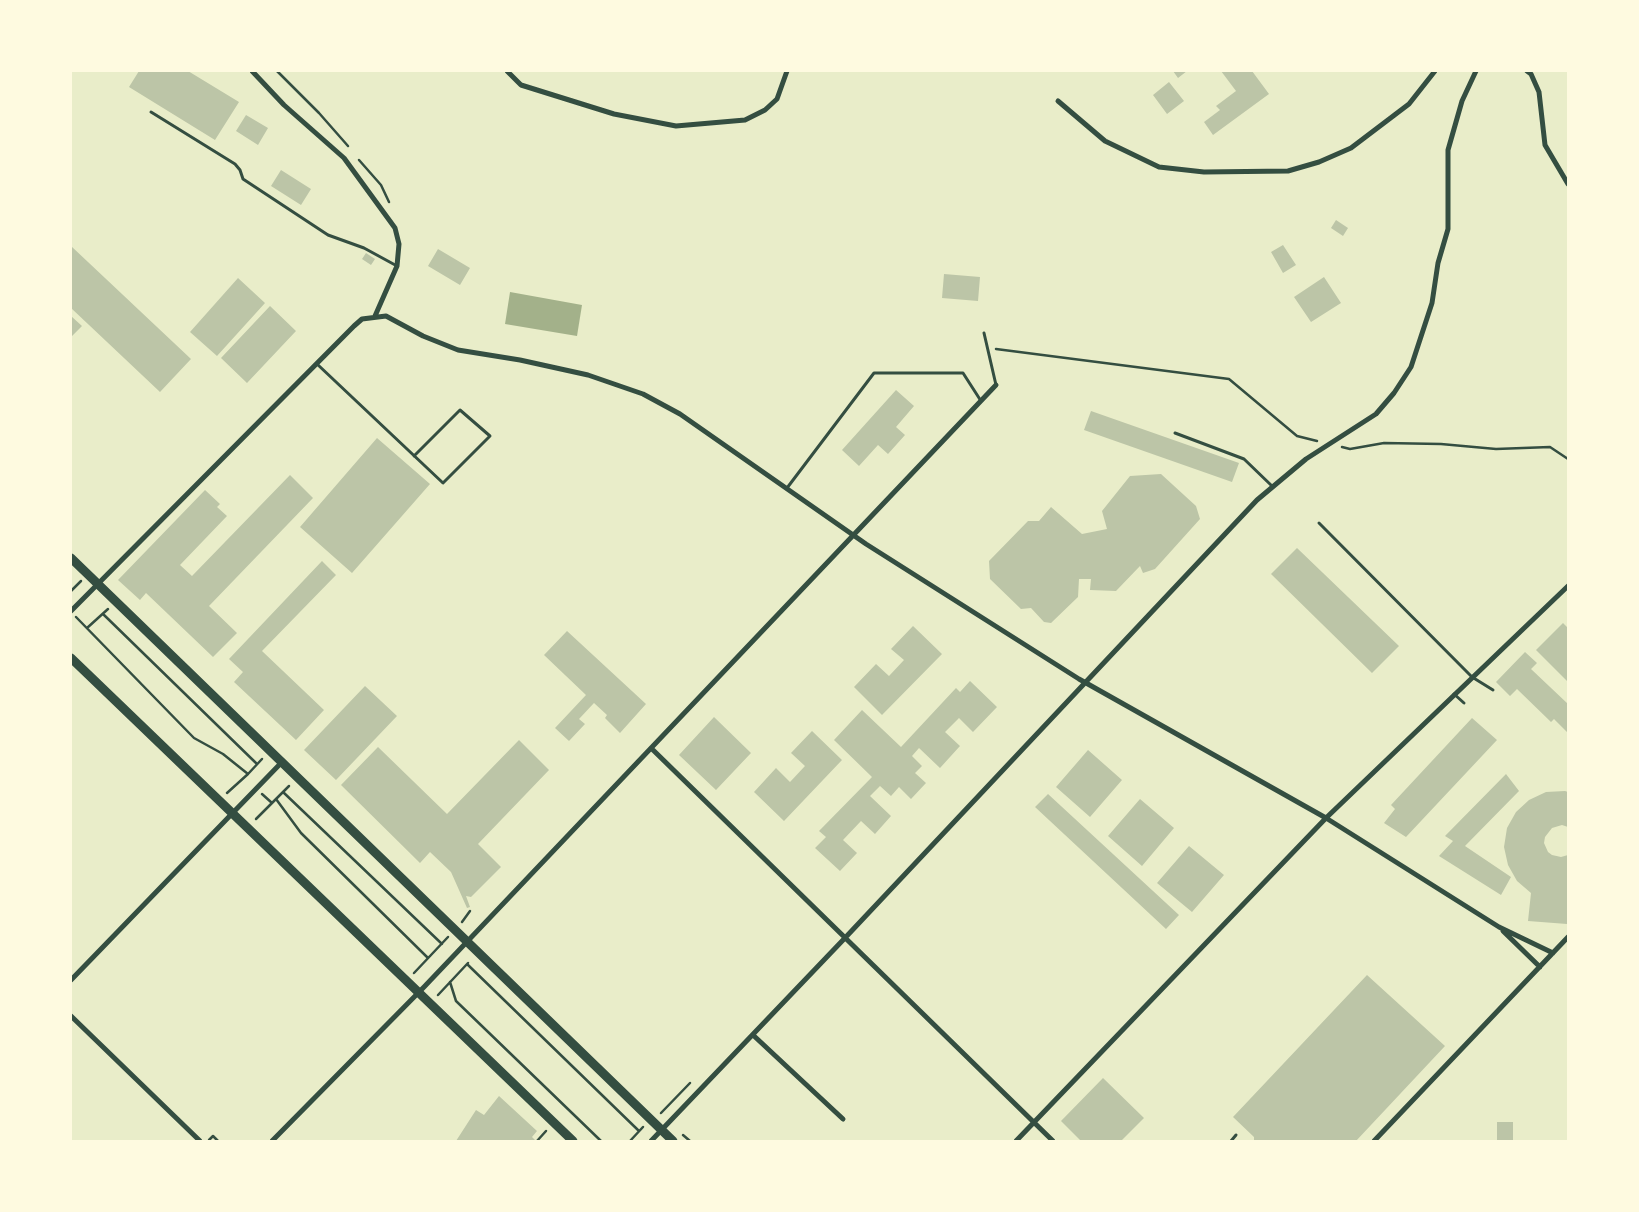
<!DOCTYPE html>
<html>
<head>
<meta charset="utf-8">
<style>
  body { margin:0 }
  #map { position:relative; width:1639px; height:1212px; overflow:hidden; background:#e9edc9; font-family:Figtree,sans-serif }
  canvas { display:block }
  .frame { position:absolute; inset:0; border:72px solid #fefae0; pointer-events:none }
</style>
</head>
<body>
<div id="map">
<canvas width="1639" height="1212"></canvas>
<div class="frame"></div>
</div>
<script>
const ctx = document.querySelector('canvas').getContext('2d');
ctx.lineJoin = 'round';
function fill(path, color) { ctx.fillStyle = color; ctx.fill(path, 'evenodd'); }
const toPath = rows => new Path2D(rows.map(r => 'M' + r).join(''));
function stroke(path, color, width, dash) { ctx.strokeStyle = color; ctx.lineWidth = width; ctx.lineCap = dash ? 'butt' : 'round'; ctx.setLineDash(dash || []); ctx.stroke(path); }
const water = toPath([
  [510,292,582,305,577,336,505,324]
]);
const building = toPath([
  [139,71,188,71,239,102,215,140,129,87],
  [1173,71,1187,71,1178,78],
  [1221,71,1252,71,1269,94,1213,135,1204,122,1220,110,1216,106,1236,91],
  [1169,82,1184,101,1167,114,1153,95],
  [246,115,268,128,258,145,236,131],
  [281,170,311,189,301,205,271,186],
  [1336,220,1348,228,1343,236,1331,228],
  [1283,245,1296,265,1283,273,1271,252],
  [71,246,191,359,160,392,71,308],
  [438,249,470,268,460,285,428,266],
  [366,253,375,259,371,265,362,259],
  [944,274,980,277,978,301,942,298],
  [1324,277,1341,303,1311,322,1294,297],
  [238,278,265,303,217,356,190,332],
  [270,306,296,331,247,383,221,358],
  [71,316,82,326,71,337],
  [896,390,914,406,896,427,905,435,888,454,878,445,859,466,842,450],
  [1091,411,1239,463,1232,482,1084,430],
  [377,438,430,484,352,573,300,527],
  [1161,474,1196,506,1200,519,1155,569,1143,573,1140,566,1116,591,1090,590,1091,579,1079,579,1078,597,1051,623,1044,622,1031,608,1021,609,990,579,989,561,1028,521,1039,521,1051,507,1082,534,1107,529,1102,511,1130,476],
  [290,475,313,498,209,606,237,633,213,657,146,593,140,600,118,580,205,490,220,504,217,507,227,516,180,565,192,576],
  [1297,548,1399,646,1372,673,1271,574],
  [322,561,336,575,262,651,324,710,296,740,234,682,243,672,229,659],
  [1563,623,1568,628,1568,682,1536,650],
  [913,626,942,654,882,715,854,687,876,664,889,676,904,660,891,649],
  [567,631,646,704,620,733,605,718,607,715,594,703,579,719,585,724,569,741,555,728,586,695,544,655],
  [1525,652,1537,663,1531,669,1568,704,1568,733,1554,719,1551,722,1517,689,1510,696,1496,682],
  [970,681,997,707,973,732,959,718,945,732,960,746,940,768,919,748,912,756,922,766,915,773,926,783,911,799,899,787,891,796,880,786,870,796,891,816,875,834,861,821,843,840,857,853,840,871,815,848,826,837,819,831,872,777,834,740,862,710,901,747,956,688,960,692],
  [365,686,397,716,336,780,304,750],
  [714,717,751,753,716,790,679,755],
  [1472,718,1497,740,1406,837,1384,823,1395,809,1391,805],
  [812,731,842,760,784,821,754,792,776,768,790,782,805,766,791,753],
  [519,740,549,770,478,844,501,867,471,897,466,896,470,907,467,908,451,872,430,852,420,863,341,785,378,747,447,814],
  [1088,750,1122,780,1090,817,1056,787],
  [1506,774,1519,791,1465,846,1511,877,1501,895,1439,856,1453,841,1445,836],
  [1565,791,1568,792,1568,827,1562,825,1552,828,1545,837,1544,843,1548,852,1552,855,1561,857,1568,855,1567,924,1528,921,1531,893,1517,881,1508,865,1504,847,1507,828,1516,812,1529,800,1546,792],
  [1048,794,1179,915,1166,929,1035,807],
  [1140,799,1174,828,1142,866,1108,836],
  [1189,846,1224,875,1192,912,1157,883],
  [1367,975,1445,1046,1356,1141,1254,1141,1254,1137,1233,1117],
  [1103,1078,1144,1118,1121,1141,1081,1141,1061,1121],
  [499,1096,537,1131,532,1137,536,1141,456,1141,476,1110,484,1115],
  [1497,1122,1513,1122,1513,1141,1497,1141]
]);
const path = toPath([
  [277,71,319,113,348,146],
  [359,160,381,185,389,202],
  [996,349,1229,379,1297,436,1317,441],
  [1342,447,1350,449,1384,443,1441,444,1496,449,1550,447,1568,459],
  [71,591,81,581],
  [103,614,257,764],
  [76,617,194,738,223,754,248,774,227,793],
  [87,628,108,609],
  [248,774,262,759],
  [283,792,442,944],
  [262,794,272,803],
  [276,799,289,786],
  [256,819,276,799,301,833,428,958],
  [462,922,470,911],
  [467,964,639,1131],
  [414,973,448,937],
  [450,982,456,1001,601,1141],
  [438,995,468,963],
  [661,1113,690,1083],
  [683,1135,690,1141],
  [209,1140,213,1136,218,1141],
  [537,1141,546,1131],
  [630,1141,643,1127]
]);
const service = toPath([
  [151,112,235,164,240,170,243,179,328,235,364,248,397,266],
  [984,333,996,385],
  [317,364,443,483,490,436,460,410,414,456],
  [1175,433,1244,459,1272,486],
  [787,488,874,373,963,373,981,401],
  [1319,523,1472,677,1493,690],
  [1454,694,1464,703],
  [1231,1141,1236,1135]
]);
const minor = toPath([
  [252,71,284,105,344,158,395,228,399,244,397,266,375,316],
  [507,71,521,85,614,114,676,126,745,120,765,110,777,99,787,71],
  [1527,71,1531,74,1539,92,1545,145,1568,184],
  [1058,101,1105,141,1159,167,1204,172,1288,171,1319,162,1351,148,1409,104,1435,71],
  [71,611,354,326,362,319,386,316,423,336,458,350,520,360,588,375,643,394,680,414,866,544,1079,679,1326,818,1499,927,1553,953],
  [651,748,1053,1141],
  [1503,931,1540,967],
  [71,980,282,762],
  [71,1016,200,1141],
  [753,1035,843,1119],
  [272,1141,424,987,996,385],
  [651,1141,844,939,1257,500,1306,459,1376,414,1394,393,1411,367,1432,303,1438,263,1448,229,1448,150,1462,101,1476,71],
  [1016,1141,1326,818,1568,586],
  [1374,1141,1568,937]
]);
const secondary = toPath([
  [71,558,673,1141],
  [71,658,573,1141]
]);
fill(water, '#a3b18a');
fill(building, '#bcc5a7');
stroke(path, '#344e41', 2.5);
stroke(service, '#344e41', 3);
stroke(minor, '#344e41', 5);
stroke(secondary, '#344e41', 9);
</script>
</body>
</html>
